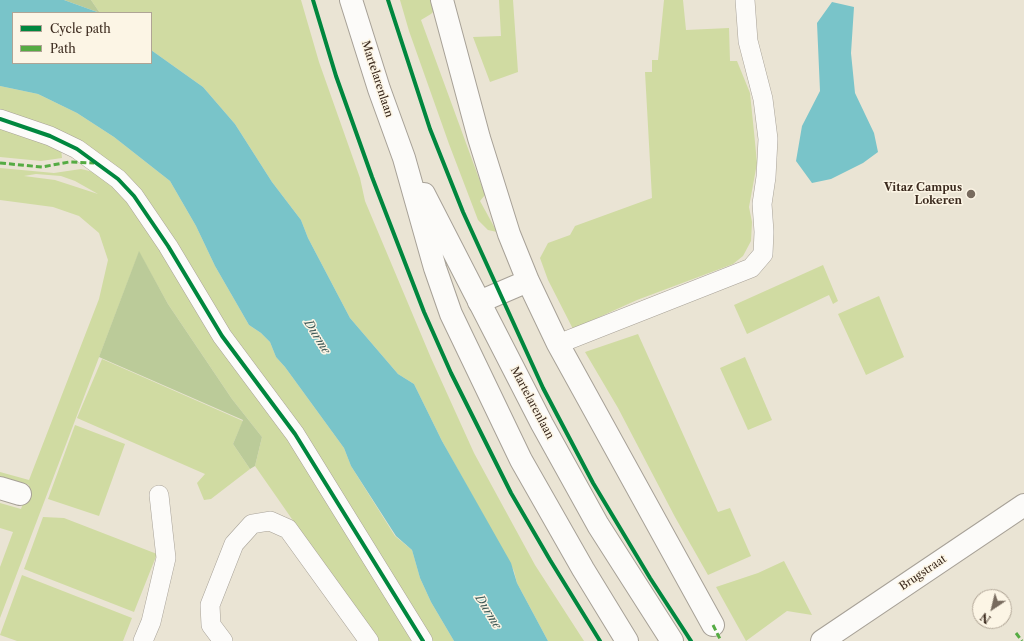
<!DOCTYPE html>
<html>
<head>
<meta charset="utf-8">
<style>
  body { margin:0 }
  #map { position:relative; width:1024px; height:641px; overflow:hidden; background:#eae4d4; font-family:"Libre Caslon Text",serif }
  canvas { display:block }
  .legend { position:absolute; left:12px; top:12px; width:140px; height:52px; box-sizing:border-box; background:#fcf5e5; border:1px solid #afa495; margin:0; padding:5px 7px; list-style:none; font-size:12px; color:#3b2a1e }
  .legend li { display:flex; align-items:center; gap:8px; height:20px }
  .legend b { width:20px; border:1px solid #afa495 }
  .north { position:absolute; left:972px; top:589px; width:40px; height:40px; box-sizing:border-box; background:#fcf5e5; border:1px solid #afa495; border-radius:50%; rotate:215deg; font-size:11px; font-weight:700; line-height:16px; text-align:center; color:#3b2a1e }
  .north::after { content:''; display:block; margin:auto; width:14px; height:18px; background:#786b5e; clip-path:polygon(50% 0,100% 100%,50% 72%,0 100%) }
</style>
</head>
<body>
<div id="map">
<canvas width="1024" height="641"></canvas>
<ul class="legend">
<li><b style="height:5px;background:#00873e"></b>Cycle path</li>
<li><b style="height:5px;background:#55ab43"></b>Path</li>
</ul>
<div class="north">N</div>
</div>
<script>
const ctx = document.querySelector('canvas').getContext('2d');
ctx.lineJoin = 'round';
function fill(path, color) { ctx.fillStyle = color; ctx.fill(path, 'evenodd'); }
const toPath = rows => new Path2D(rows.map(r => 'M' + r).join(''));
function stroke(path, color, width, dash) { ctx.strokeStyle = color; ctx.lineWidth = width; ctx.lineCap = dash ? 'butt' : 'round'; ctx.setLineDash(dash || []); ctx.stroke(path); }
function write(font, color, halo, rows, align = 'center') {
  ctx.font = font + ' "Libre Caslon Text",serif'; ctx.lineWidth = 3; ctx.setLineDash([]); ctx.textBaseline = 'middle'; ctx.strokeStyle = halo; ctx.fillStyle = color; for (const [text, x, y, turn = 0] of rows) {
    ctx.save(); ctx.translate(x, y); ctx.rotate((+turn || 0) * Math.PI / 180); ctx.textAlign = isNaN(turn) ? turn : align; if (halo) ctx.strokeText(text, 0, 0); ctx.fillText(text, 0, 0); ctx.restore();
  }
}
const green = toPath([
  [91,0,301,0,319,62,360,178,365,201,431,358,474,453,535,565,584,641,548,641,517,583,514,571,442,441,414,384,398,374,350,318,308,238,301,220,272,182,235,124,203,87,151,50,151,13,100,13],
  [400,0,433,0,435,10,431,14,421,20,485,195,480,201,497,232,488,230,478,220,449,144,409,31],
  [499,0,513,0,518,72,490,82,473,37,501,36],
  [664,0,683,0,686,30,729,28,730,61,737,61,750,93,754,132,757,163,749,207,752,222,751,241,743,256,733,264,637,300,573,329,548,280,540,258,548,243,570,235,575,226,652,198,645,72,652,72,652,60,658,60],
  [0,86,38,94,77,113,114,137,170,181,196,226,215,266,249,325,261,333,270,342,276,357,285,367,344,448,351,466,395,536,412,550,420,578,431,602,454,641,432,641,234,339,153,207,125,176,0,111],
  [0,127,61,149,62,158,41,161,0,157],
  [0,168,54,173,81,169,98,173,126,198,302,458,412,641,377,641,255,466,262,437,232,399,168,304,139,252,0,618,0,567,13,532,0,528,0,503,21,509,29,485,0,476,0,472,29,480,99,299,108,260,99,233,79,216,53,207,0,200],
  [36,174,61,176,75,181,98,194,55,180,24,176],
  [823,265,838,301,833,304,829,295,747,334,734,305],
  [879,296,904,357,866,375,838,314],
  [638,334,718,512,730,508,751,556,708,575,675,517,618,408,585,352],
  [745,357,772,420,748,430,720,368],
  [102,359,243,421,233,444,250,469,211,499,204,500,197,483,205,474,77,418],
  [75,425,125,444,99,516,48,499],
  [43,517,64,518,157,554,134,612,24,569],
  [784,561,812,615,787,611,746,641,716,587,758,573],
  [22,575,132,618,123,641,17,641,0,635]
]);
const forest = toPath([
  [64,0,91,0,100,13],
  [139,251,168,304,232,399,262,437,255,466,250,469,233,444,243,420,99,357]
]);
const water = toPath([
  [0,0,64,0,100,13,13,13,13,63,151,63,151,50,203,87,235,124,272,182,301,220,308,238,350,318,398,374,414,384,442,441,511,563,517,583,548,641,454,641,431,602,420,578,412,550,396,536,351,466,344,448,285,367,276,357,270,342,261,333,249,325,215,266,196,226,170,181,114,137,77,113,38,94,0,86],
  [832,2,854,7,851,53,855,93,874,133,878,152,863,163,831,179,812,183,796,161,802,126,820,91,817,23]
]);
const service = toPath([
  [0,119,50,136,77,149,118,179,134,196,168,246,222,336,295,434,423,641],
  [558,344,751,268,763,254,764,232,762,204,766,177,768,139,763,99,748,41,745,0],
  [143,641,151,622,166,558,159,495],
  [223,641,211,625,210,605,234,544,252,524,270,521,288,529,369,641]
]);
const minor = toPath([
  [442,0,479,138,509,234,528,281,558,344,713,625],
  [479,302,528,281],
  [0,488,20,494]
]);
const tertiary = toPath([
  [822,641,1024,505]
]);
const primary = toPath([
  [351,0,379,89,404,158,435,268,451,314,521,460,583,569,627,641],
  [424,194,542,424,598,525,672,641]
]);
const quiet = toPath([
  [0,163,42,167,69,162,94,163],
  [713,625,721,641],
  [1016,633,1022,641]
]);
const cycleway = toPath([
  [313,0,336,76,372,177,424,312,451,373,511,493,550,560,600,641],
  [388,0,430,129,463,212,543,388,593,483,650,578,691,641],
  [0,119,50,136,77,149,118,179,134,196,168,246,222,336,295,434,423,641]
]);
const markers = [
  [971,194,5,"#786b5e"]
];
const streetNames = [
  ["Martelarenlaan",377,79,72],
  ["Martelarenlaan",532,403,62],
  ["Brugstraat",923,573,-34]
];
const poiNames = [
  ["Vitaz Campus",962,188],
  ["Lokeren",962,201]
];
const waterNames = [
  ["Durme",317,337,58],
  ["Durme",488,612,58]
];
fill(green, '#d0dba2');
fill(forest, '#bbcb99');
fill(water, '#79c4c9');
stroke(service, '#a7a197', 20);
stroke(minor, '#a7a197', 24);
stroke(tertiary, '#a7a197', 24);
stroke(primary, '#a7a197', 24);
stroke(service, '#fcfbf9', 19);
stroke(minor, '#fcfbf9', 22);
stroke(tertiary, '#fcfbf9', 22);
stroke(primary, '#fcfbf9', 22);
stroke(quiet, '#55ab43', 3, [6, 3]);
stroke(cycleway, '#00873e', 4);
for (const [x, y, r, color] of markers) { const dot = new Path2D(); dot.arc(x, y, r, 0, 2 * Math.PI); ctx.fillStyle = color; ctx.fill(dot); stroke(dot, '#fcf5e5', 1.5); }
write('11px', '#3b2a1e', '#fcf5e5', streetNames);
write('bold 11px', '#3b2a1e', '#fcf5e5', poiNames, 'right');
write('italic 12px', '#405b58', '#fcf5e5', waterNames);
</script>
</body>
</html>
